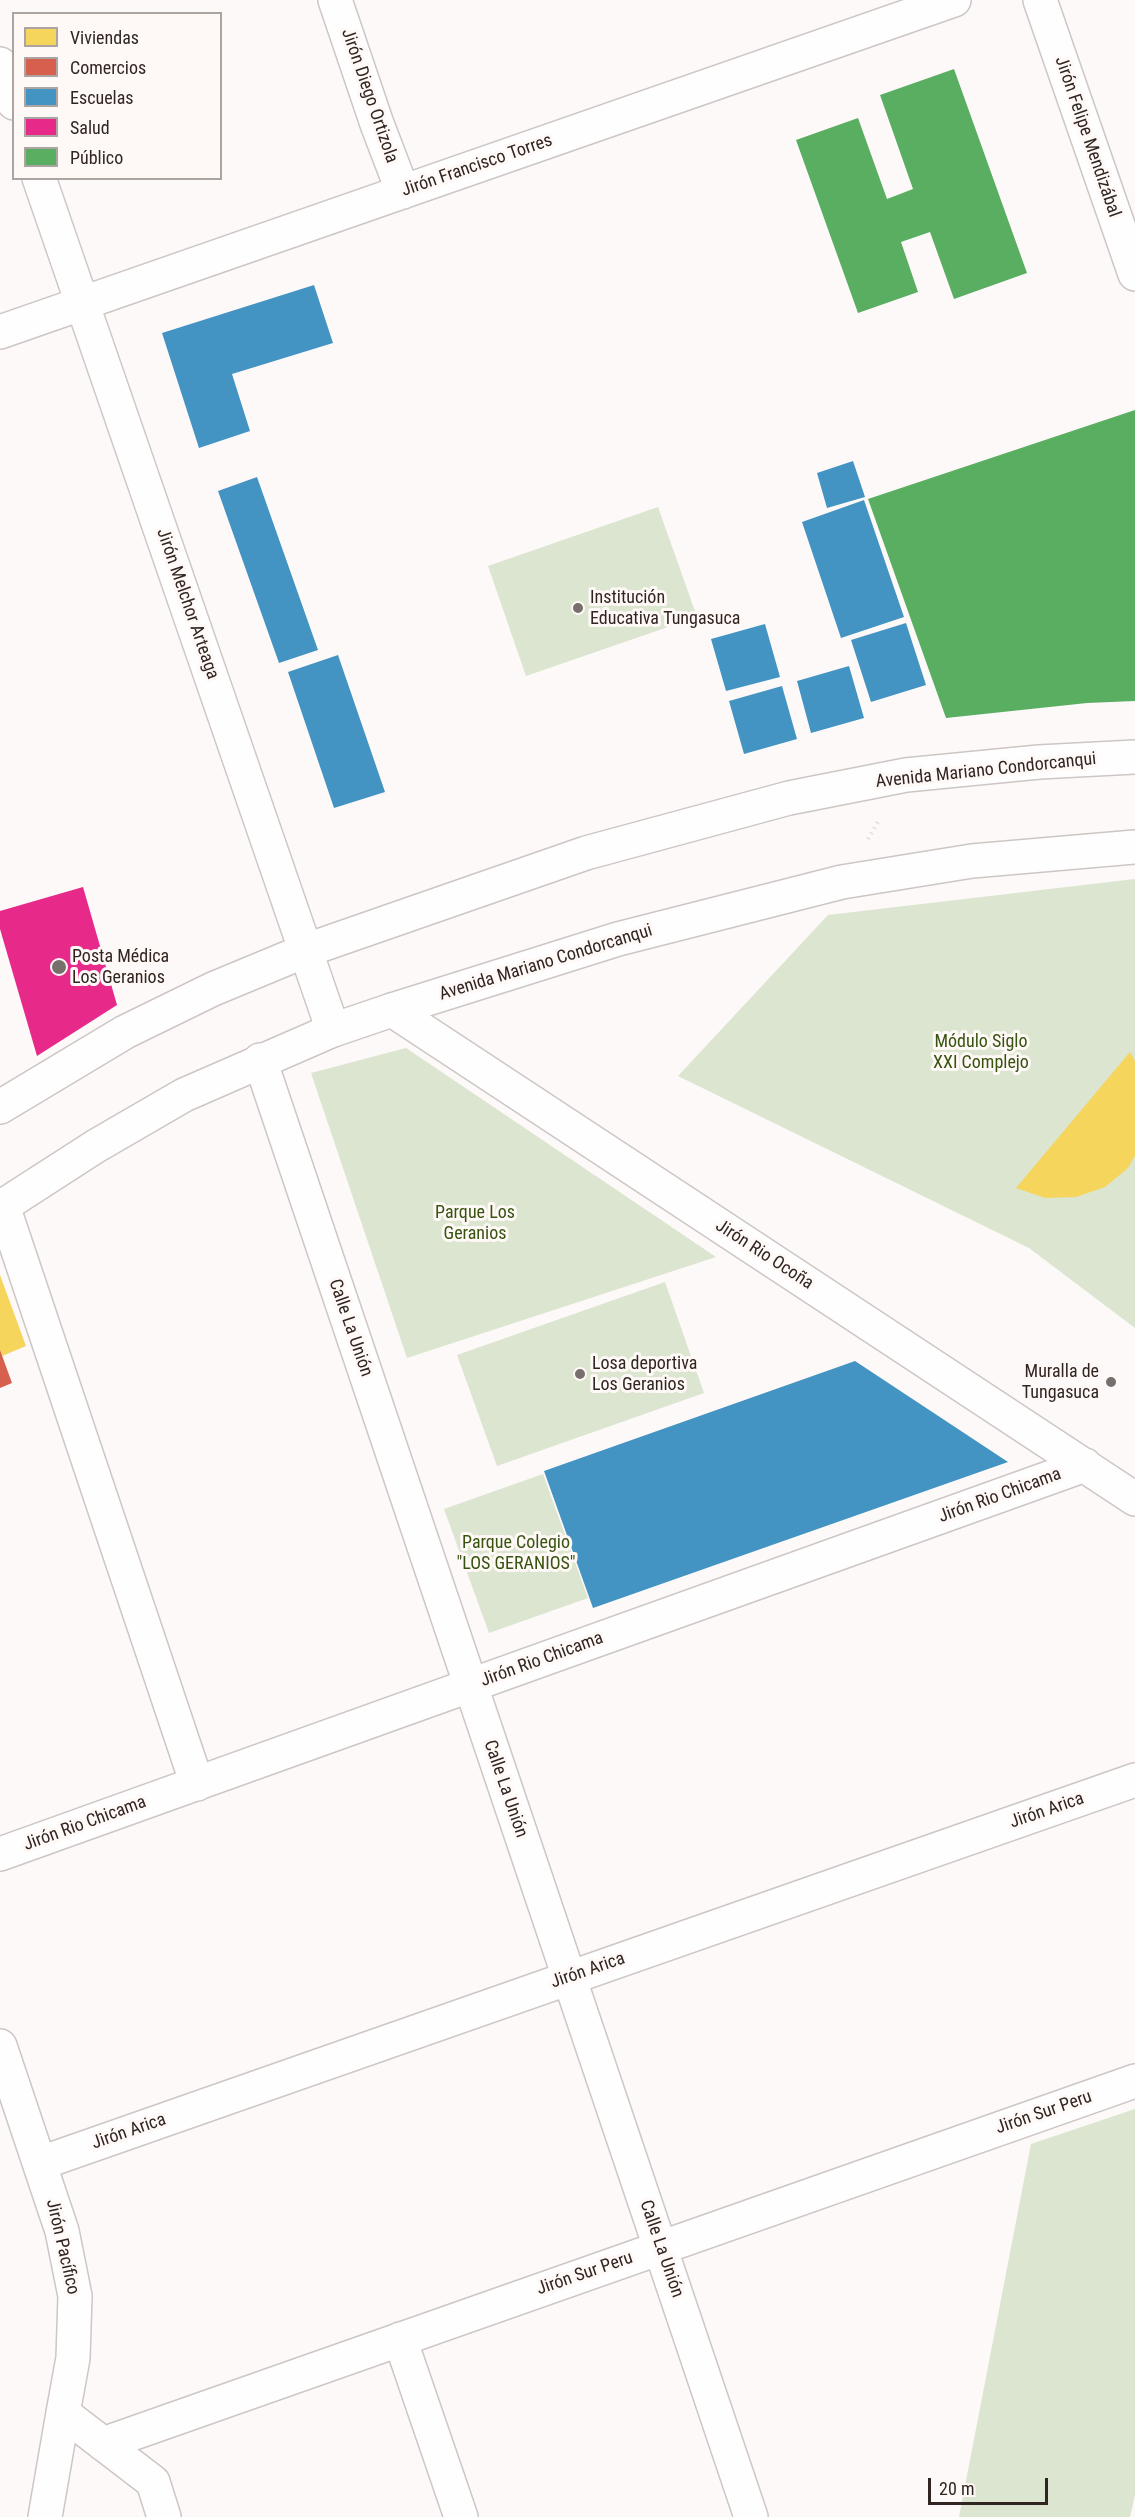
<!DOCTYPE html>
<html>
<head>
<meta charset="utf-8">
<style>
  body { margin:0 }
  #map { position:relative; width:1135px; height:2517px; overflow:hidden; background:#fcf9f8; font-family:"Roboto Condensed",sans-serif }
  canvas { display:block }
  .legend { position:absolute; left:12px; top:12px; width:210px; height:168px; box-sizing:border-box; background:#fef8f6; border:2px solid #aca4a1; margin:0; padding:8px 10px; list-style:none; font-size:18px; color:#302521 }
  .legend li { display:flex; align-items:center; gap:12px; height:30px }
  .legend b { width:30px; border:2px solid #aca4a1 }
  .scale { position:absolute; left:928px; top:2478px; width:120px; height:27px; box-sizing:border-box; border:3px solid #302521; border-top:0; padding-left:8px; font-size:18px; line-height:21px; white-space:nowrap; color:#302521; -webkit-text-stroke:4px #fef8f6; paint-order:stroke }
</style>
</head>
<body>
<div id="map">
<canvas width="1135" height="2517"></canvas>
<ul class="legend">
<li><b style="height:16px;background:#f6d55c"></b>Viviendas</li>
<li><b style="height:16px;background:#d6604d"></b>Comercios</li>
<li><b style="height:16px;background:#4393c3"></b>Escuelas</li>
<li><b style="height:16px;background:#e7298a"></b>Salud</li>
<li><b style="height:16px;background:#5aae61"></b>Público</li>
</ul>
<div class="scale">20 m</div>
</div>
<script>
const ctx = document.querySelector('canvas').getContext('2d');
ctx.lineJoin = 'round';
function fill(path, color) { ctx.fillStyle = color; ctx.fill(path, 'evenodd'); }
const toPath = rows => new Path2D(rows.map(r => 'M' + r).join(''));
function stroke(path, color, width, dash) { ctx.strokeStyle = color; ctx.lineWidth = width; ctx.lineCap = dash ? 'butt' : 'round'; ctx.setLineDash(dash || []); ctx.stroke(path); }
function write(font, color, halo, rows, align = 'center') {
  ctx.font = font + ' "Roboto Condensed",sans-serif'; ctx.lineWidth = 6; ctx.setLineDash([]); ctx.textBaseline = 'middle'; ctx.strokeStyle = halo; ctx.fillStyle = color; for (const [text, x, y, turn = 0] of rows) {
    ctx.save(); ctx.translate(x, y); ctx.rotate((+turn || 0) * Math.PI / 180); ctx.textAlign = isNaN(turn) ? turn : align; if (halo) ctx.strokeText(text, 0, 0); ctx.fillText(text, 0, 0); ctx.restore();
  }
}
const green = toPath([
  [658,507,697,617,526,676,488,566],
  [1135,879,1135,1328,1029,1248,678,1076,828,915],
  [406,1048,716,1257,407,1358,311,1073],
  [665,1282,704,1393,497,1466,457,1355],
  [543,1474,588,1598,489,1633,444,1509],
  [1135,2109,1135,2495,1130,2517,959,2517,1031,2144]
]);
const homes = toPath([
  [1130,1052,1135,1061,1135,1156,1128,1168,1105,1187,1076,1197,1045,1198,1016,1188],
  [0,1275,26,1346,2,1356,0,1350]
]);
const shops = toPath([
  [0,1350,12,1383,0,1388]
]);
const schools = toPath([
  [314,285,333,343,232,374,250,431,199,448,162,333],
  [853,461,865,497,827,508,817,473],
  [257,477,318,650,279,663,218,491],
  [864,500,904,617,841,638,802,522],
  [906,623,926,685,871,702,851,640],
  [765,624,780,677,726,691,711,639],
  [338,655,385,792,334,808,288,672],
  [849,666,864,718,811,733,797,681],
  [782,686,797,739,744,754,729,701],
  [855,1361,1008,1462,593,1608,544,1471]
]);
const health = toPath([
  [83,887,117,1005,37,1056,0,929,0,911]
]);
const public = toPath([
  [954,69,1027,273,954,299,930,232,901,242,918,292,858,313,796,140,858,118,887,199,913,189,880,95],
  [1135,410,1135,701,1087,703,946,718,868,499]
]);
const path = toPath([
  [868,839,879,820]
]);
const street = toPath([
  [335,0,377,124,403,192],
  [1040,0,1135,274],
  [0,64,14,103],
  [39,178,333,1030],
  [0,332,954,0],
  [392,1010,1135,1499],
  [260,1060,751,2517],
  [3,1206,197,1784],
  [0,1854,1085,1465],
  [0,2046,62,2231,75,2296,73,2358,63,2413,153,2482,164,2517],
  [41,2163,1135,1780],
  [400,2339,461,2517],
  [103,2444,1135,2081],
  [45,2517,63,2413]
]);
const secondary = toPath([
  [0,1107,125,1032,213,989,307,950,586,853,789,798,906,775,1039,762,1135,757],
  [0,1208,96,1146,184,1095,333,1030,392,1010,618,939,842,882,972,861,1135,847]
]);
const markers = [
  [578,608,6,"#776f6c"],
  [59,967,8,"#776f6c"],
  [580,1374,6,"#776f6c"],
  [1111,1382,6,"#776f6c"]
];
const streetNames = [
  ["Jirón Diego Ortizola",369,96,71],
  ["Jirón Felipe Mendizábal",1087,137,71],
  ["Jirón Francisco Torres",477,166,-19],
  ["Jirón Melchor Arteaga",187,604,71],
  ["Avenida Mariano Condorcanqui",986,771,-6],
  ["Avenida Mariano Condorcanqui",546,963,-17],
  ["Jirón Rio Ocoña",764,1255,33],
  ["Calle La Unión",350,1328,71],
  ["Jirón Rio Chicama",1000,1496,-20],
  ["Jirón Rio Chicama",542,1660,-20],
  ["Calle La Unión",505,1789,71],
  ["Jirón Arica",1047,1811,-19],
  ["Jirón Rio Chicama",85,1824,-20],
  ["Jirón Arica",588,1971,-19],
  ["Jirón Sur Peru",1044,2113,-19],
  ["Jirón Arica",129,2132,-19],
  ["Jirón Pacífico",62,2247,77],
  ["Calle La Unión",661,2249,71],
  ["Jirón Sur Peru",585,2274,-19]
];
const poiNames = [
  ["Institución",590,598],
  ["Educativa Tungasuca",590,619],
  ["Posta Médica",72,957],
  ["Los Geranios",72,978],
  ["Losa deportiva",592,1364],
  ["Los Geranios",592,1385],
  ["Muralla de",1099,1372,"right"],
  ["Tungasuca",1099,1393,"right"]
];
const parkNames = [
  ["Módulo Siglo",981,1042],
  ["XXI Complejo",981,1063],
  ["Parque Los",475,1213],
  ["Geranios",475,1234],
  ["Parque Colegio",516,1543],
  ["\"LOS GERANIOS\"",516,1564]
];
fill(green, '#dbe5cf');
fill(homes, '#f6d55c');
fill(shops, '#d6604d');
fill(schools, '#4393c3');
fill(health, '#e7298a');
fill(public, '#5aae61');
stroke(street, '#cdc6c4', 36);
stroke(secondary, '#cdc6c4', 36);
stroke(path, '#dfdede', 4, [1.5, 4.5]);
stroke(street, '#fffefe', 33);
stroke(secondary, '#fffefe', 33);
for (const [x, y, r, color] of markers) { const dot = new Path2D(); dot.arc(x, y, r, 0, 2 * Math.PI); ctx.fillStyle = color; ctx.fill(dot); stroke(dot, '#fef8f6', 2); }
write('18px', '#302521', '#fef8f6', streetNames);
write('18px', '#302521', '#fef8f6', poiNames, 'left');
write('18px', '#37530f', '#fef8f6', parkNames);
</script>
</body>
</html>
